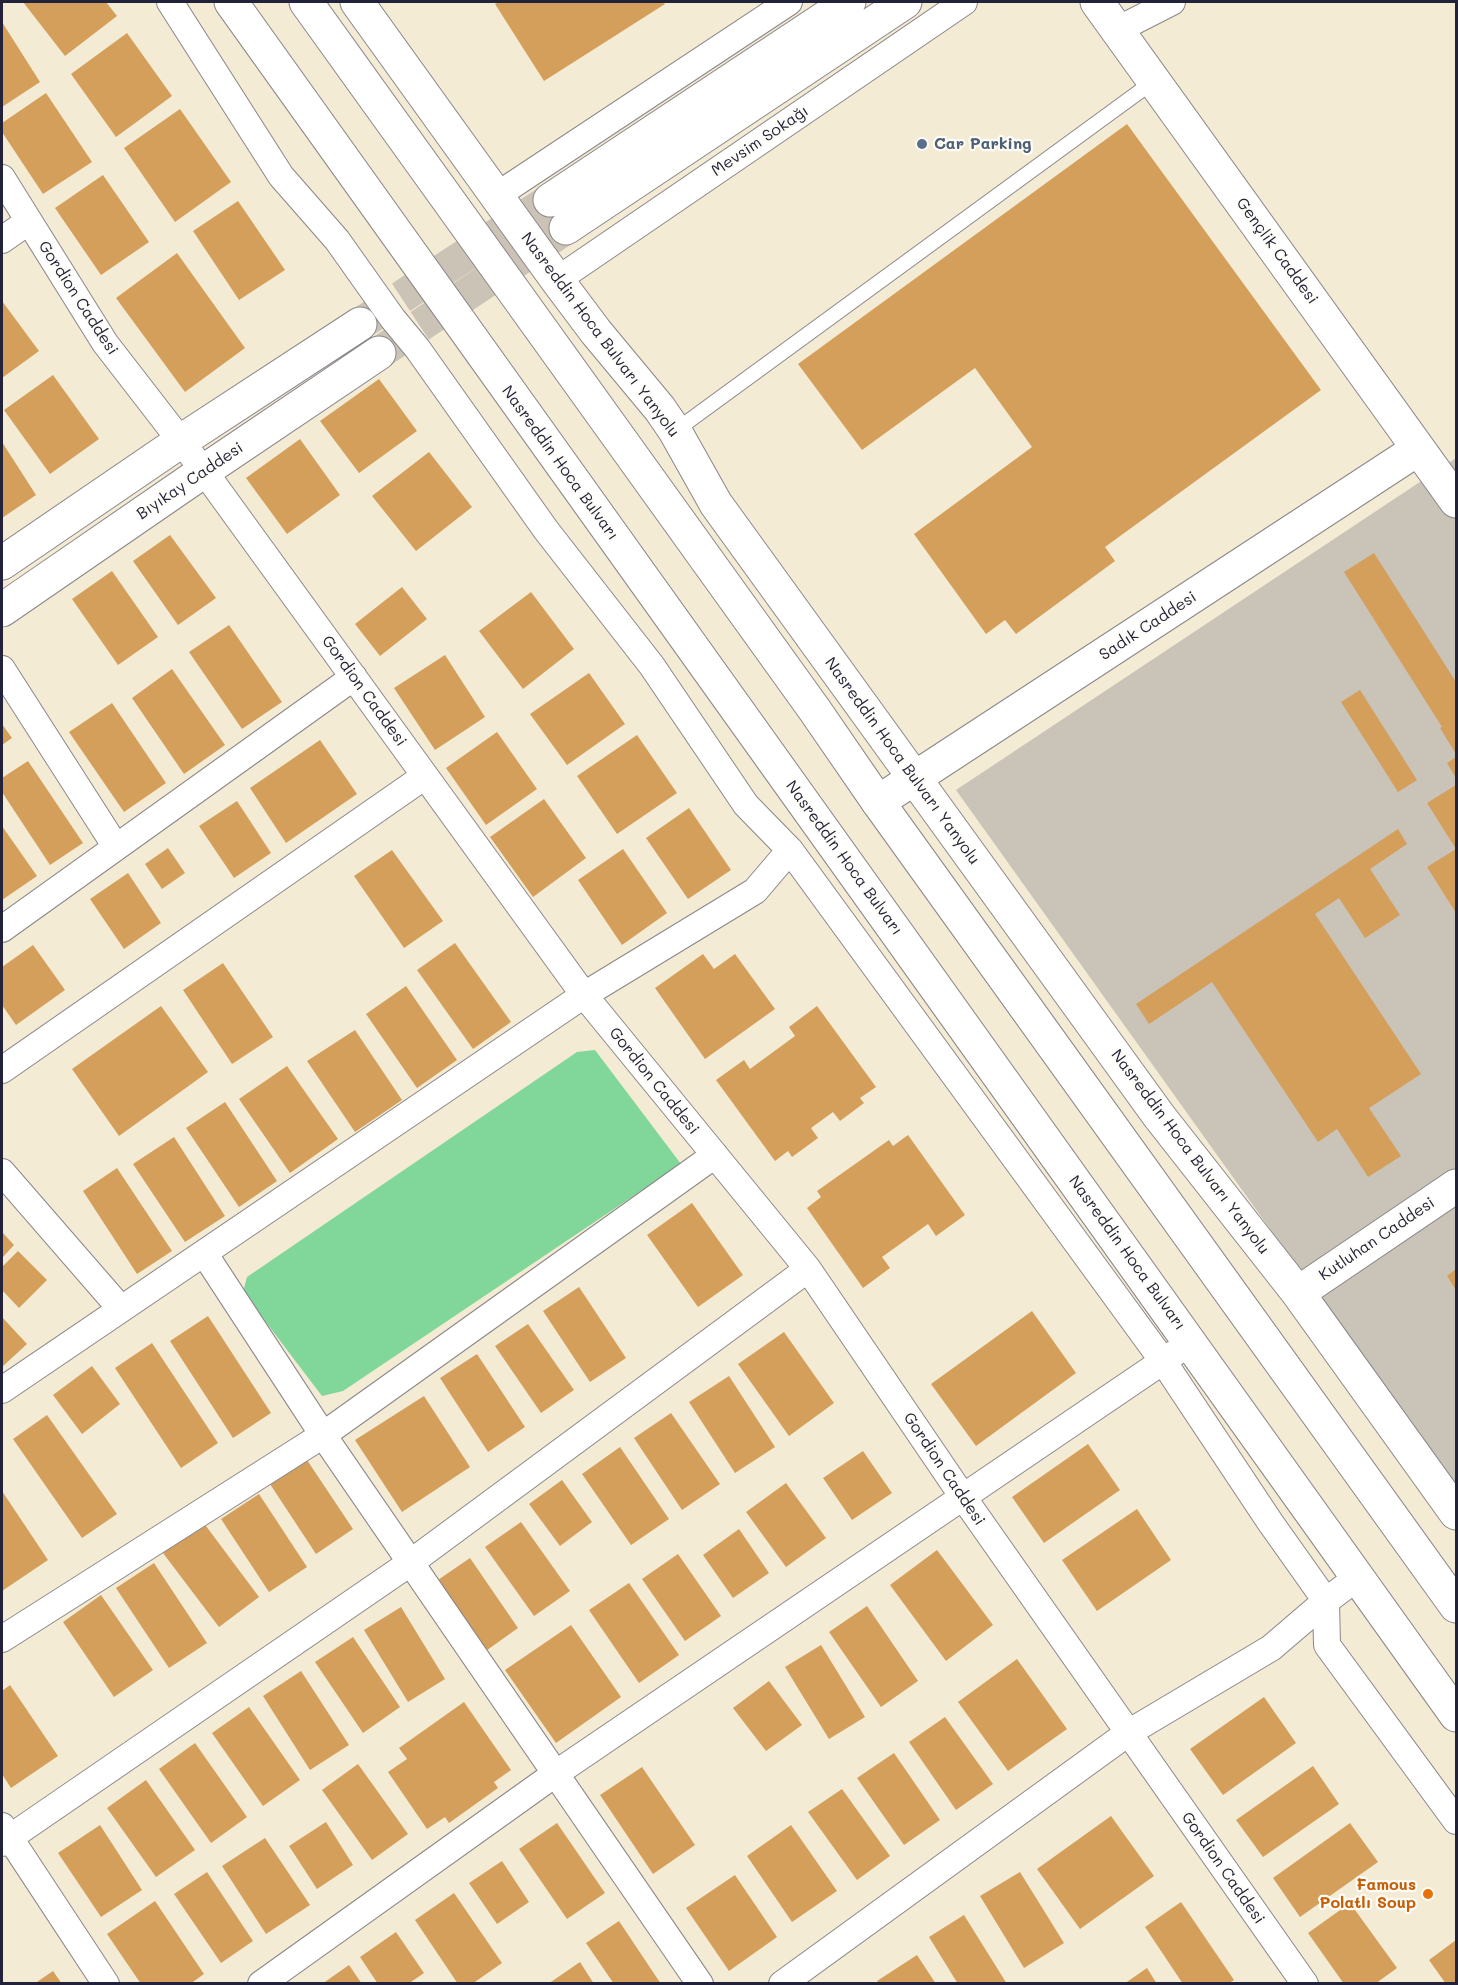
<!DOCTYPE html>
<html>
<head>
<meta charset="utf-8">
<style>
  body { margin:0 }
  #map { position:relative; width:1458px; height:1985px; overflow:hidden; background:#f4ebd5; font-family:Mali,sans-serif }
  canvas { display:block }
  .frame { position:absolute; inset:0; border:3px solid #22223b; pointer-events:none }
</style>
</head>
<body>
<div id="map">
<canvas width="1458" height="1985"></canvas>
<div class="frame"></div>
</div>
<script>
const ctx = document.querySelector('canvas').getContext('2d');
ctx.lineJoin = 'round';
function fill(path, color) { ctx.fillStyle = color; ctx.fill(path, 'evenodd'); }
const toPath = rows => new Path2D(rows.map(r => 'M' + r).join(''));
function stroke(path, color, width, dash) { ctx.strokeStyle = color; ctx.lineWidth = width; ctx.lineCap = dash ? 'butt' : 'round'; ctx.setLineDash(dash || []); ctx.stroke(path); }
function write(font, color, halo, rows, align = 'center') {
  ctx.font = font + ' Mali,sans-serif'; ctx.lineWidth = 4.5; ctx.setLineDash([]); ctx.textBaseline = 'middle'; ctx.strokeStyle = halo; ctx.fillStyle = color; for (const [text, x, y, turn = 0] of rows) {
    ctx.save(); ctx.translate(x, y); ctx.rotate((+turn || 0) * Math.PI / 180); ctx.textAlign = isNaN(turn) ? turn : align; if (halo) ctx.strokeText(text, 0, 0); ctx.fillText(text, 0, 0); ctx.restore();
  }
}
const industrial = toPath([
  [1456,458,1456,1489,956,790]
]);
const green = toPath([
  [595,1050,681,1164,343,1391,322,1396,243,1292,247,1277,577,1052]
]);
const building = toPath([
  [23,2,106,2,117,16,65,56],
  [499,2,663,2,665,4,544,81,495,4],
  [2,22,40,82,2,107],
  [127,33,172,96,116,137,71,74],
  [46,93,92,162,43,194,2,132,2,123],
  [180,109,231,182,175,222,124,148],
  [1127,124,1321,390,1105,547,1115,561,1016,634,1005,620,986,634,914,534,1032,447,975,368,862,450,798,364],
  [103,175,149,242,101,275,55,208],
  [238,201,285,270,239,300,193,231],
  [177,253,245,348,185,392,116,298],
  [2,301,39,351,2,378],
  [53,375,99,439,50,474,4,410],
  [379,379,417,431,359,473,320,421],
  [300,439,340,495,287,534,246,478],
  [2,442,36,495,2,518],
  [429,452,472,507,416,551,372,496],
  [170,535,216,598,178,625,133,561],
  [1374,553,1456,682,1456,754,1440,728,1442,727,1344,572],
  [112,571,158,637,118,665,72,599],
  [402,587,427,619,380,656,355,624],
  [531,592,574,649,523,689,479,631],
  [229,625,282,702,242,729,189,652],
  [445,655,485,717,435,750,394,688],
  [172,669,225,745,184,774,132,698],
  [589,673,625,724,567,765,530,714],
  [1360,690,1417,780,1398,792,1341,702],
  [112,703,166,783,124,812,69,732],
  [2,724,12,738,2,745],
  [497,732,537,789,486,825,446,768],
  [637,735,677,793,617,834,577,776],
  [320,740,357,794,286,843,250,788],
  [1456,757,1456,778,1447,763],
  [28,761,83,843,50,865,2,792,2,778],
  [1456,785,1456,913,1427,867,1456,849,1427,803],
  [544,799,586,858,533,897,490,837],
  [237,801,271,853,234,878,199,826],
  [689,808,731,870,688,899,646,838],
  [2,826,37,876,2,900],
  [1398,829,1407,844,1370,869,1400,915,1365,938,1339,898,1315,914,1421,1074,1369,1108,1401,1156,1368,1177,1337,1129,1318,1142,1212,982,1149,1024,1136,1004],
  [168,848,185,873,162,889,145,864],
  [623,849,667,913,622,945,578,880],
  [392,850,443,921,404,948,354,876],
  [128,873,161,923,124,949,90,899],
  [455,943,511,1022,473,1049,417,970],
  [33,945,65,990,16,1025,2,1005,2,967],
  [703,954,714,969,735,954,775,1009,705,1059,655,988],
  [223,963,273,1037,232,1064,183,990],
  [406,986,457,1060,417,1088,366,1014],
  [161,1006,208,1072,119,1136,72,1069],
  [817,1006,876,1087,860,1098,864,1103,840,1121,833,1112,811,1128,818,1138,792,1157,788,1151,775,1161,716,1080,744,1060,750,1069,795,1036,789,1027],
  [355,1030,402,1100,355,1132,307,1061],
  [287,1066,338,1139,290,1173,239,1099],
  [225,1102,277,1181,239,1207,186,1128],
  [908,1135,965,1215,936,1236,928,1224,882,1257,890,1268,863,1288,807,1208,821,1197,817,1191,889,1140,893,1146],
  [174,1137,225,1216,185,1242,133,1164],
  [117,1168,172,1251,137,1274,83,1191],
  [692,1203,743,1275,698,1307,647,1235],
  [2,1232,14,1245,2,1258],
  [18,1251,47,1280,19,1308,2,1290,2,1267],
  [1456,1269,1456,1290,1447,1276],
  [579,1287,626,1358,590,1382,543,1311],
  [1032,1311,1076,1373,976,1446,931,1384],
  [208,1316,271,1413,233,1438,170,1341],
  [2,1317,27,1344,2,1367],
  [528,1324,574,1390,541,1413,495,1346],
  [784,1332,834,1403,789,1436,738,1364],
  [152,1343,218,1443,181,1468,115,1368],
  [477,1354,525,1427,488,1452,440,1378],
  [92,1366,120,1404,82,1434,53,1395],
  [729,1376,775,1447,735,1473,689,1402],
  [424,1396,470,1467,402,1512,355,1440],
  [671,1413,720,1484,682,1510,634,1438],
  [47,1415,117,1514,82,1538,13,1439],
  [1088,1444,1120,1490,1044,1543,1012,1497],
  [620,1447,669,1519,631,1545,582,1474],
  [863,1451,892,1493,852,1520,823,1478],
  [305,1457,353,1529,316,1554,268,1481],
  [562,1480,592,1522,560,1546,529,1504],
  [786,1483,826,1538,786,1567,746,1512],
  [2,1491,48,1560,2,1591],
  [259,1494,307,1567,269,1592,221,1519],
  [1137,1509,1171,1560,1097,1611,1062,1560],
  [203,1522,259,1597,219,1627,163,1553],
  [521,1522,570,1591,534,1616,485,1547],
  [739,1529,769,1573,733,1598,703,1555],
  [937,1550,993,1625,946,1661,890,1585],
  [678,1554,721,1616,685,1641,642,1579],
  [470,1558,518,1628,483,1653,435,1582],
  [154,1563,207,1643,169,1668,116,1588],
  [629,1583,679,1655,639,1683,589,1610],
  [101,1595,153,1670,114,1697,63,1622],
  [867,1606,918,1681,881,1707,829,1632],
  [401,1607,445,1679,408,1702,364,1630],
  [571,1625,621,1697,556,1743,505,1670],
  [353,1637,400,1707,363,1733,315,1662],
  [821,1645,865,1717,829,1739,785,1667],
  [1017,1659,1067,1729,1008,1771,958,1702],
  [301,1671,349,1745,310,1770,263,1696],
  [769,1681,802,1725,766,1751,733,1708],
  [10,1685,58,1756,11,1788,2,1774,2,1691],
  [1264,1697,1296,1743,1223,1795,1190,1749],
  [464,1702,511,1770,494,1782,498,1788,449,1823,445,1817,427,1829,388,1772,407,1759,399,1748],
  [249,1707,300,1780,263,1806,212,1733],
  [945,1717,993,1784,956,1810,909,1742],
  [195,1743,247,1817,211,1843,159,1769],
  [894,1753,940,1820,904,1845,857,1778],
  [358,1764,408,1834,372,1860,322,1790],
  [1313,1766,1339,1804,1263,1857,1236,1820],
  [642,1767,695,1845,653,1874,600,1795],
  [146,1780,195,1850,156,1877,107,1808],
  [842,1789,890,1856,857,1880,808,1812],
  [1111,1816,1154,1876,1080,1929,1037,1869],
  [326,1822,353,1865,317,1889,289,1846],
  [557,1823,605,1893,567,1919,519,1849],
  [1350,1823,1378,1862,1300,1917,1273,1878],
  [100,1825,142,1890,101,1917,58,1853],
  [791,1825,837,1891,792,1922,747,1856],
  [265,1838,310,1905,266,1934,222,1866],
  [502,1861,529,1902,497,1924,469,1883],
  [207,1872,253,1941,221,1963,174,1894],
  [1020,1872,1064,1943,1024,1968,980,1896],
  [735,1875,777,1937,729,1971,686,1908],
  [454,1893,502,1963,472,1984,458,1984,415,1920],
  [155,1901,204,1974,190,1984,141,1984,107,1934],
  [1181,1902,1234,1980,1228,1984,1183,1984,1145,1927],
  [1350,1903,1397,1968,1375,1984,1344,1984,1308,1933],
  [964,1915,1007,1984,958,1984,929,1937],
  [619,1921,661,1984,614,1984,586,1943],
  [396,1932,424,1973,408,1984,378,1984,360,1957],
  [1456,1940,1456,1984,1446,1984,1429,1960],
  [917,1955,936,1984,879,1984,877,1981],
  [580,1962,594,1984,548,1984],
  [349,1965,362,1984,322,1984],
  [1147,1968,1157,1984,1124,1984],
  [53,1971,62,1984,34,1984]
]);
const tertiaryTunnel = toPath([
  [360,324,550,200],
  [379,353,566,228]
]);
const service = toPath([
  [675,431,1154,81]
]);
const minor = toPath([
  [170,2,281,176,337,240,393,319,417,348,546,530,652,666,746,805,790,850,1163,1361,1270,1522,1326,1601,1327,1645,1456,1821],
  [1117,30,1172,2],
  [2,178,105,343,204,471,584,995,808,1269,963,1497,1305,1984],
  [496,196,789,2],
  [2,240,29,221],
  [557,280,964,2],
  [2,669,116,847],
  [2,929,354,677],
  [2,1070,425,776],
  [2,1172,121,1309],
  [204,1253,323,1435,700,1984],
  [2,1390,584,995,755,891,790,850],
  [2,1639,323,1435,715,1155],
  [2,1826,106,1984],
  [2,1843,410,1563,808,1269],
  [261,1984,555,1774,1175,1353],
  [782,1984,1128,1733,1271,1648,1326,1601,1358,1577]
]);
const tertiary = toPath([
  [357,2,557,280,596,332,660,409,675,431,716,504,1159,1116,1298,1293,1456,1513],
  [1097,2,1456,501],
  [550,200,849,2],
  [566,228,905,2],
  [2,563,181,441,360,324],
  [2,610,204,471,379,353],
  [878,802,1418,449],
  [1298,1293,1456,1186]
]);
const trunk = toPath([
  [231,2,1456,1715],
  [306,2,814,709,878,802,1456,1606]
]);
const markers = [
  [922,144,6,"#5c6f8a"],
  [1428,1894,6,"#e8710a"]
];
const streetNames = [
  ["Mevsim Sokağı",760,141,-34],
  ["Gençlik Caddesi",1277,251,54],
  ["Gordion Caddesi",78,298,57],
  ["Nasreddin Hoca Bulvarı Yanyolu",600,335,53],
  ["Nasreddin Hoca Bulvarı",560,463,54],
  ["Bıyıkay Caddesi",190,481,-34],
  ["Sadık Caddesi",1148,626,-33],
  ["Gordion Caddesi",364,691,54],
  ["Nasreddin Hoca Bulvarı Yanyolu",902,761,54],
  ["Nasreddin Hoca Bulvarı",844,858,54],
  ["Gordion Caddesi",654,1081,51],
  ["Nasreddin Hoca Bulvarı Yanyolu",1190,1152,53],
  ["Kutluhan Caddesi",1377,1239,-34],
  ["Nasreddin Hoca Bulvarı",1127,1253,54],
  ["Gordion Caddesi",944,1469,56],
  ["Gordion Caddesi",1223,1868,55]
];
const serviceNames = [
  ["Car Parking",934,144]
];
const foodNames = [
  ["Famous",1416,1885],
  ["Polatlı Soup",1416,1903]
];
fill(industrial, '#c9c3b8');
fill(green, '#81d699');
fill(building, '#d49f5a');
stroke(tertiaryTunnel, '#cac3b6', 33, [33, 16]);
stroke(service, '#8b8688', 16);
stroke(minor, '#8b8688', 28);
stroke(tertiary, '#8b8688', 35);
stroke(trunk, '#8b8688', 35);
stroke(service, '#fff', 14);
stroke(minor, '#fff', 26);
stroke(tertiary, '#fff', 33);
stroke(trunk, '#fff', 33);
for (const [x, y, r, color] of markers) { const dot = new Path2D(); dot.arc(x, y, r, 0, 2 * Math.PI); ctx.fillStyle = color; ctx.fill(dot); stroke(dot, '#fdfcf7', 2); }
write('16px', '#22223b', '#fdfcf7', streetNames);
write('bold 16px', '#4e5e75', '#fdfcf7', serviceNames, 'left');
write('bold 16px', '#c56008', '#fdfcf7', foodNames, 'right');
</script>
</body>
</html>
